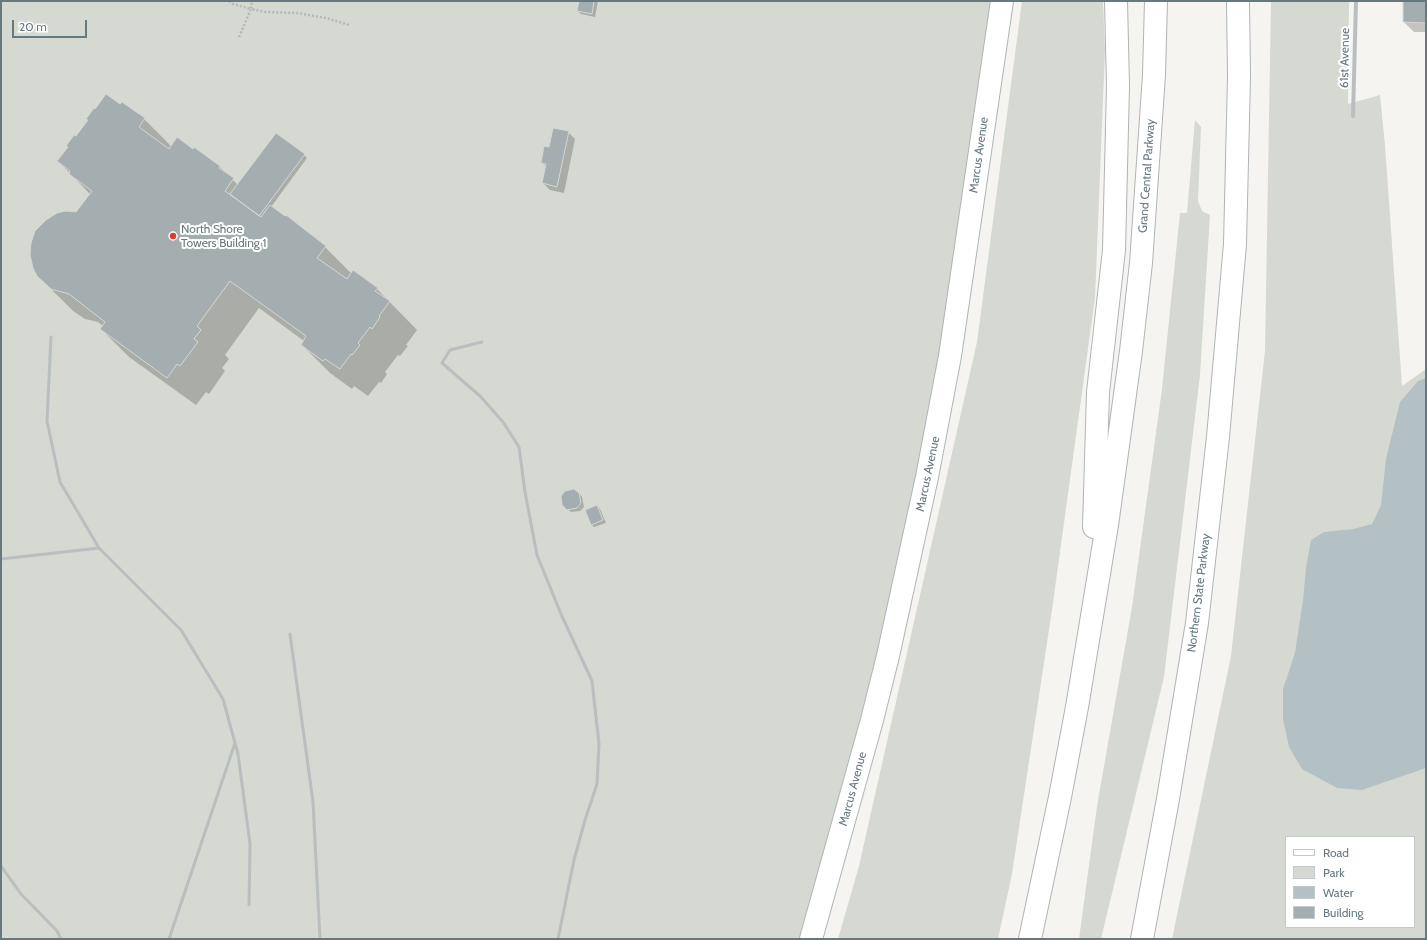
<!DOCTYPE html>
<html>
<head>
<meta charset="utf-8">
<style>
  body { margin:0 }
  #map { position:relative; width:1427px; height:940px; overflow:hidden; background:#f5f4f1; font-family:Cabin,sans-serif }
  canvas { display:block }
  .frame { position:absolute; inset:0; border:2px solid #667880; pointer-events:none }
  .legend { position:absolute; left:1285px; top:836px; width:130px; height:92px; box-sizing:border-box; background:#fff; border:1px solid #c2c9cc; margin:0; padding:5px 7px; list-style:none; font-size:12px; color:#667880 }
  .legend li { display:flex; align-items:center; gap:8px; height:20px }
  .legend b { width:20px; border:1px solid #c2c9cc }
  .scale { position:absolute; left:12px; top:20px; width:75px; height:18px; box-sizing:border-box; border:2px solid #667880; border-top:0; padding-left:5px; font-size:12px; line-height:14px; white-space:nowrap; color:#667880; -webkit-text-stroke:3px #fff; paint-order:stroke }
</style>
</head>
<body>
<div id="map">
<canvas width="1427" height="940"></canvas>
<div class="frame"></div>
<ul class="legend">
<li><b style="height:5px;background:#fff"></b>Road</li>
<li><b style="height:11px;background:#d5d9d1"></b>Park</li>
<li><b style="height:11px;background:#b4c1c4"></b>Water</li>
<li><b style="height:11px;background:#a4adb0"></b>Building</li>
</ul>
<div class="scale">20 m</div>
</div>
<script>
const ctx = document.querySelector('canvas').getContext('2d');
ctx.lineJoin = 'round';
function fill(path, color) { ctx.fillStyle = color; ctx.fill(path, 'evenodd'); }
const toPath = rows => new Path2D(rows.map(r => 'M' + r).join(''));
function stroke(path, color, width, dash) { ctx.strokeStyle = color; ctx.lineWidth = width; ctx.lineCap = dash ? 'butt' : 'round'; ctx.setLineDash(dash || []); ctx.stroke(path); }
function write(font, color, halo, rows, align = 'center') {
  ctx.font = font + ' Cabin,sans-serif'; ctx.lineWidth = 4; ctx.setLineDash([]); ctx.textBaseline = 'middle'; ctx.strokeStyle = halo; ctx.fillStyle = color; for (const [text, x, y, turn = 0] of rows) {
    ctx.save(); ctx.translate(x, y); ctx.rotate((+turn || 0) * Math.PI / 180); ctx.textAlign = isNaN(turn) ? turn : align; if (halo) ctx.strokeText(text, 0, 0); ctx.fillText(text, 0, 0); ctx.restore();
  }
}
const green = toPath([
  [1,1,1002,1,950,356,811,939,1,939],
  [1022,1,1103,1,1105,50,1095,298,1052,610,1012,874,998,939,838,939,859,866,977,342],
  [1271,1,1349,1,1348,104,1380,95,1385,145,1402,386,1426,369,1426,939,1172,939,1231,656,1265,351],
  [1286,837,1414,837,1414,927,1286,927],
  [1195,120,1201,127,1198,201,1202,211,1210,215,1200,375,1164,677,1101,939,1079,939,1097,806,1132,607,1162,389,1180,213,1187,213]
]);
const water = toPath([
  [1426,378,1426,768,1362,790,1337,788,1302,769,1289,747,1283,719,1283,689,1295,653,1303,600,1306,568,1311,540,1324,532,1353,529,1372,524,1381,505,1386,459,1400,402,1418,381]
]);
const shadow = toPath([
  [580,1,598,1,595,17,581,14,578,11],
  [1404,1,1426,1,1426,32,1414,32,1404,22],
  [121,105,144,119,172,147,193,150,194,148,220,167,238,185,304,155,307,158,271,207,325,247,352,274,353,272,377,289,417,330,406,345,408,346,400,356,398,355,385,372,387,374,381,383,379,382,368,396,354,386,352,389,330,373,302,345,304,341,259,308,225,355,229,359,222,368,225,371,209,394,206,392,196,405,129,357,101,329,103,326,98,322,85,319,73,311,44,282,77,213,90,194,58,161,76,137],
  [568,132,575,139,564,193,550,190,543,183,546,167,542,162,550,148],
  [579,493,582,497,584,507,580,511,571,512,563,504],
  [597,506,600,509,606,523,594,527,591,524]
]);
const building = toPath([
  [579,1,594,1,592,14,577,11,579,1],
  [1403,1,1426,1,1426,23,1403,22,1403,1],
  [106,94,120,104,122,102,145,118,139,127,169,149,177,137,193,149,194,147,220,166,219,168,234,178,225,191,261,217,270,205,285,216,286,215,326,246,317,258,347,279,353,270,378,288,375,291,390,301,379,316,380,317,372,329,370,327,358,343,360,345,352,355,351,354,340,369,325,359,323,361,301,345,306,336,230,281,197,326,201,330,194,339,198,342,180,366,177,364,167,378,100,329,105,322,69,294,51,289,37,276,33,268,30,255,31,243,35,231,46,220,57,213,66,211,76,212,92,191,69,174,70,171,57,161,68,147,66,146,74,135,76,136,88,120,86,119,94,108,95,109,106,94],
  [553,128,569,131,557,187,542,183,546,164,541,163,544,146,549,147,553,128],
  [276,133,305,154,259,216,230,194,276,133],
  [574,489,579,493,581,503,577,508,567,510,562,505,561,496,565,491,574,489],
  [597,505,603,520,591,525,585,510,597,505]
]);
const path = toPath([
  [229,1,233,4,251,9,252,1],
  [239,37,251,9,266,12,297,13,326,18,349,25]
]);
const service = toPath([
  [482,342,450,350,442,363,480,396,503,422,519,447,525,492,537,555,561,614,592,681,599,744,597,784,585,820,574,860,558,939],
  [99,548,181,630,223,699,238,754,250,844,249,905],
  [1,559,99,548,60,482,47,421,51,337],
  [290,634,313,802,320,939],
  [1,866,21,894,57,931,61,939],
  [169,939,235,743]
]);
const minor = toPath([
  [1353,116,1356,1]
]);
const secondary = toPath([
  [811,939,872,720,888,656,927,477,950,356,1002,1]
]);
const motorway = toPath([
  [1094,527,1098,392,1114,250,1118,86,1116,1],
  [1030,939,1060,797,1077,707,1107,525,1131,351,1141,263,1154,75,1156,1],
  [1142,939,1168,799,1197,623,1218,437,1235,244,1239,77,1238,1]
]);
const markers = [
  [173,236,4,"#d54131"]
];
const streetNames = [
  ["61st Avenue",1345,58,-89],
  ["Marcus Avenue",979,155,-82],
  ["Grand Central Parkway",1147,176,-86],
  ["Marcus Avenue",928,474,-78],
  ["Northern State Parkway",1199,593,-83],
  ["Marcus Avenue",853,789,-75]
];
const poiNames = [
  ["North Shore",181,229],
  ["Towers Building 1",181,243]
];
fill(green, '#d5d9d1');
fill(water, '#b4c1c4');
fill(shadow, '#0003');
fill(building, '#a4adb0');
stroke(building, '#d6d6d4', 1);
stroke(secondary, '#aeb5b8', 24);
stroke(motorway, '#afb4b6', 24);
stroke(path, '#b4b8ba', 2.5, [2, 2]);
stroke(service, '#b9bfc1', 3);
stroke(minor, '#b9bfc1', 4);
stroke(secondary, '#fff', 22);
stroke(motorway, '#fff', 22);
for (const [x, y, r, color] of markers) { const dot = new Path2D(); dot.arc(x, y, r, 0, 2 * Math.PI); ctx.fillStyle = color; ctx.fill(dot); stroke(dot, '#fff', 1.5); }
write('12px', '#667880', '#fff', streetNames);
write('12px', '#667880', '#fff', poiNames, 'left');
</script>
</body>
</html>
